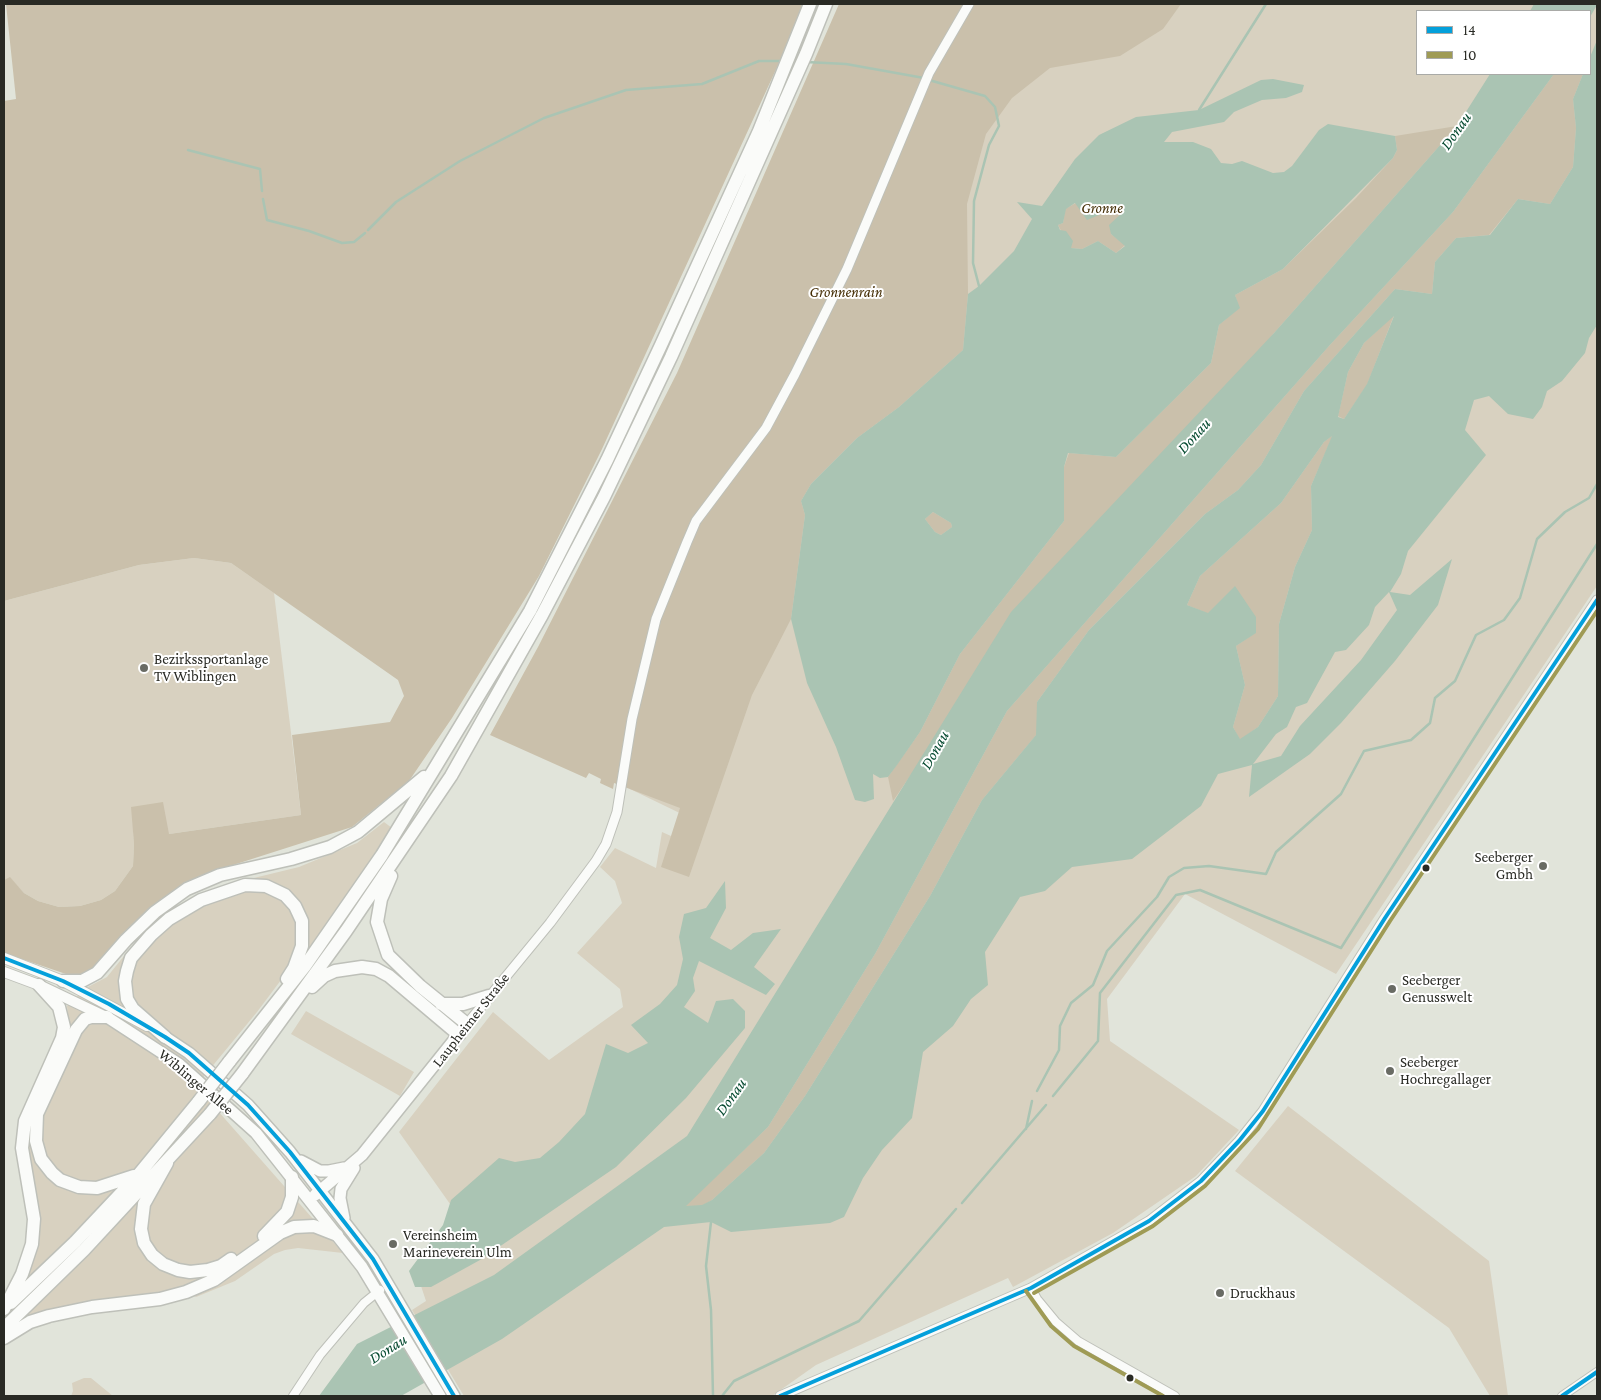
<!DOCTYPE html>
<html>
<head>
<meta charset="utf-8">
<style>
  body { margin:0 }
  #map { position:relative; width:1601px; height:1400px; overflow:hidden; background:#e1e4da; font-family:"Crimson Pro",serif }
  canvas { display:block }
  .frame { position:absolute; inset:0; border:5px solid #292a24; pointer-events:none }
  .legend { position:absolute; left:1416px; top:10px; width:175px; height:65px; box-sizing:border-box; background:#fff; border:1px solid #a9aaa7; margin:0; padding:6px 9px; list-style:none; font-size:15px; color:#292a24 }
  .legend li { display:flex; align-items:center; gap:10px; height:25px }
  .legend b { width:25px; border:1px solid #a9aaa7 }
</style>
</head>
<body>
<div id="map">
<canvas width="1601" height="1400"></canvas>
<div class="frame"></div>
<ul class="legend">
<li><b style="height:6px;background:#04a0db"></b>14</li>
<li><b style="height:6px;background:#9f9b55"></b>10</li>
</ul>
</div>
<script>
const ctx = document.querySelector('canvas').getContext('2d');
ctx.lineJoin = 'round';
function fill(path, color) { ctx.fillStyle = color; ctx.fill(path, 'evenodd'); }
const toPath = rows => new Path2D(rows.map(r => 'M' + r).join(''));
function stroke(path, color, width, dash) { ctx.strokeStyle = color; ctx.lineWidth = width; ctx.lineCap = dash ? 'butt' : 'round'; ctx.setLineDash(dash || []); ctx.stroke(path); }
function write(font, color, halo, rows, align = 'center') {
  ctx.font = font + ' "Crimson Pro",serif'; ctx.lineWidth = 4; ctx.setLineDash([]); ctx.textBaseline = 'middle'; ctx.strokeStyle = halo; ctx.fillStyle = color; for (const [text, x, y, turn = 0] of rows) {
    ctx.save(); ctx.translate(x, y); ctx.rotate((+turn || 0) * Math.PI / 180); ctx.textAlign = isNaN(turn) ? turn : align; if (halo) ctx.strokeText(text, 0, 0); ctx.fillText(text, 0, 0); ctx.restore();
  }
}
const green = toPath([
  [980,4,1597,4,1597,586,1336,974,1185,894,1107,999,1110,1041,1239,1130,1196,1176,1113,1233,1013,1287,1008,1278,816,1365,772,1396,464,1396,412,1310,426,1301,414,1265,455,1211,399,1132,493,1012,549,1060,623,1007,620,989,577,953,622,903,615,881,600,867,615,848,656,868,662,832,680,840,690,818,630,789,679,585],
  [1417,11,1590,11,1590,74,1417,74],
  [194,558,231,563,274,593,301,815,169,834,132,807,134,844,133,866,115,891,101,900,80,906,59,907,38,901,24,893,10,878,4,880,4,601,139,565],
  [384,822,392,828,311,947,293,964,257,1012,196,1086,343,1253,298,1248,285,1250,274,1254,235,1281,196,1297,179,1289,24,1322,25,1280,40,1229,38,1201,27,1149,72,1051,67,1006,86,988,107,977,128,951,171,910,221,886,299,867,357,843],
  [306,1011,414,1072,400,1096,291,1034],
  [1288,1106,1489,1261,1508,1396,1490,1396,1449,1328,1235,1171],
  [84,1378,91,1378,113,1396,71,1396,73,1391,72,1383]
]);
const forest = toPath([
  [6,4,806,4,602,449,539,576,452,718,409,781,352,827,230,866,161,899,102,963,80,975,66,974,4,953,4,880,10,877,24,893,38,901,59,907,80,906,101,900,115,891,133,866,134,844,131,807,163,802,169,834,301,815,292,735,390,722,404,696,398,680,231,563,194,558,139,565,4,601,4,101,16,99],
  [839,4,1181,4,1163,29,1120,56,1050,68,1012,98,986,134,967,204,968,294,963,350,899,407,857,438,811,484,801,501,805,515,791,619,752,695,689,877,661,867,680,808,614,783,613,789,600,783,601,779,589,773,586,778,490,735,538,647,677,373],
  [1554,74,1583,74,1573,99,1576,128,1573,167,1550,204,1518,199,1489,235,1456,238,1435,262,1432,294,1395,289,1304,391,1261,465,1238,490,1205,514,1089,630,1037,702,1037,734,982,800,930,896,805,1096,764,1153,712,1200,702,1206,685,1206,768,1127,875,954,1007,711,1329,346,1453,212],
  [1457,126,1274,333,910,776,893,801,888,777,920,732,960,654,1064,521,1064,467,1069,453,1116,457,1211,363,1219,325,1239,308,1235,295,1283,269,1356,198,1393,158,1397,150,1395,136],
  [1076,203,1087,219,1109,211,1123,211,1111,234,1125,245,1116,253,1098,241,1082,249,1070,248,1058,225,1063,223,1065,209],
  [1394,315,1367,385,1344,419,1338,416,1348,372,1364,343],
  [1333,435,1311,486,1312,530,1295,567,1279,624,1278,696,1258,727,1240,740,1233,727,1245,685,1236,646,1255,633,1187,605,1200,576,1281,503,1324,442],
  [933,512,951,523,952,527,941,535,935,532,925,519]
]);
const water = toPath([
  [1534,4,1597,4,1597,5,1590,17,1590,11,1530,11],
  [1597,40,1597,325,1589,338,1585,353,1562,381,1547,391,1542,407,1533,419,1508,414,1489,396,1474,400,1465,430,1486,455,1408,551,1401,574,1390,592,1410,595,1452,559,1438,605,1395,661,1341,723,1310,754,1249,797,1252,765,1218,774,1201,806,1132,859,1072,867,1045,891,1020,897,985,952,988,985,971,999,953,1026,923,1052,912,1118,882,1150,863,1178,844,1217,830,1223,731,1232,711,1222,664,1227,502,1339,401,1396,319,1396,357,1344,494,1275,687,1136,1011,612,1274,333,1457,126,1490,74,1554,74,1453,212,1329,346,1007,711,875,954,768,1127,686,1206,702,1205,712,1200,764,1153,805,1096,930,896,982,800,1036,735,1037,702,1089,630,1205,514,1238,490,1261,465,1304,391,1395,289,1432,294,1435,262,1456,238,1490,235,1518,199,1550,204,1573,167,1576,128,1573,99,1583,74,1590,74,1590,57],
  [1394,316,1367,384,1344,419,1338,417,1348,372,1364,343],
  [1332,436,1311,486,1312,530,1295,567,1279,624,1278,696,1258,727,1240,739,1233,727,1245,685,1236,646,1256,633,1256,617,1235,586,1208,613,1187,605,1200,576,1281,503,1324,442],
  [1389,592,1397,610,1361,660,1300,726,1281,756,1253,764,1276,734,1287,727,1296,707,1307,703,1335,652,1346,650,1369,625,1375,607],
  [1273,79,1304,85,1302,92,1286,98,1262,100,1234,112,1224,122,1172,132,1164,142,1193,142,1211,149,1221,163,1232,164,1242,161,1273,173,1284,172,1292,166,1319,130,1328,124,1395,136,1397,150,1393,158,1283,269,1235,295,1240,308,1219,325,1211,363,1116,457,1068,453,1064,467,1064,521,960,654,920,732,897,765,888,777,880,778,873,774,874,799,865,802,855,800,836,747,807,683,791,619,805,515,801,501,811,484,857,438,899,407,963,350,968,294,979,286,1014,251,1032,219,1017,202,1042,206,1075,159,1099,135,1136,117,1199,110,1261,80],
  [1075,203,1087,220,1109,211,1123,212,1109,225,1111,234,1125,246,1116,253,1098,241,1082,249,1071,248,1073,241,1066,231,1060,230,1058,225,1063,223,1066,209],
  [933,512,951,523,952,527,941,535,935,532,925,519],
  [725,881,726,908,710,938,731,950,753,933,781,929,754,967,775,984,766,995,699,961,693,978,695,991,684,1007,708,1023,716,1001,733,999,745,1011,745,1028,686,1098,616,1167,480,1260,431,1287,415,1287,409,1271,443,1225,451,1200,499,1158,515,1162,540,1158,559,1142,585,1114,606,1044,628,1053,648,1043,631,1025,660,1004,677,985,683,959,679,937,684,914,706,908]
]);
const stream = toPath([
  [806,62,846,64,924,78],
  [929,80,985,96,995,107,999,126,989,145,974,201,973,263,979,286],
  [1199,110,1266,4],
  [188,150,260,169,262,191],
  [263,199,267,220,309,231,342,243,354,242,365,233],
  [368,230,396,202,460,161,544,118,626,90,702,84,759,61,783,61],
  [1037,1091,1059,1050,1060,1026,1071,1003,1093,985,1107,951,1157,897,1169,877,1184,868,1209,866,1266,874,1276,852,1341,794,1364,751,1411,740,1430,723,1435,698,1455,681,1476,635,1504,620,1520,598,1537,539,1565,512,1589,498,1597,484],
  [1053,1096,1098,1041,1100,993,1176,895,1200,890,1341,948,1597,544],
  [1026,1129,1032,1101],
  [962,1203,1046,1105],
  [711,1222,706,1266,711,1310,713,1396],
  [722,1396,734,1381,859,1321,956,1209]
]);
const minor = toPath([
  [1031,1288,1037,1299,1056,1322,1078,1341,1175,1396],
  [293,1396,320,1355,364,1303,380,1290],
  [1562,1396,1597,1372]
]);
const tertiary = toPath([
  [467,1024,550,923,596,861,606,844,617,812,632,719,656,619,687,542,696,521,766,428,795,374,847,269,929,73,969,4],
  [780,1396,1031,1288,1149,1221,1201,1181,1239,1141,1263,1111,1385,918,1597,600]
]);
const secondary = toPath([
  [4,958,63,981,147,1026],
  [4,972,39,985,104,1016]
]);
const primary = toPath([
  [107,1017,179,1064,256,1133,362,1267,440,1396],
  [165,1037,189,1053,248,1105,290,1152,373,1259,454,1396],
  [301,1161,320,1171,329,1171,344,1168],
  [315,1195,362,1155,467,1024],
  [344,1218,340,1198,341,1189,354,1168]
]);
const trunk = toPath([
  [391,876,381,899,377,922,388,955,420,986,467,1024],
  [63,981,82,981,97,973,126,940,155,912,187,889,220,875,291,859,330,847,358,832,424,777],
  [312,987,324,976,335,971,362,967,376,969,389,976,459,1035],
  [441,1004,463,1004,489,996],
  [107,1017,91,1017,85,1019,76,1030,37,1114,36,1141,41,1159,52,1173,60,1180,79,1187,97,1188,134,1176],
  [165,1037,133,1009,127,999,125,981,127,971,131,958,151,935,169,919,201,900,245,885,266,886,285,895,295,906,302,921,302,946,294,968,287,979],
  [229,1062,305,966,382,855,530,611,607,460,661,345,759,131,810,4],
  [242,1074,346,931,451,776,542,615,604,497,671,357,806,54,826,4],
  [167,1163,144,1204,141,1229,144,1243,152,1255,163,1264,178,1270,190,1272,208,1270,221,1266,231,1259],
  [264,1236,287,1212,292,1197,292,1177],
  [11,1303,75,1242,139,1174,199,1101],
  [4,1309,22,1274,32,1244,34,1219,22,1148,25,1121,62,1038,64,1027,59,1007,39,985],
  [4,1328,84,1250,210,1114],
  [4,1338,30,1322,49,1316,92,1307,160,1299,186,1292,214,1280,280,1233,294,1227,314,1226,337,1235]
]);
const trunkBridge = toPath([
  [199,1101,229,1062],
  [210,1114,242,1074]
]);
const bus1 = toPath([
  [4,958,63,981,109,1004,165,1037,189,1053,248,1105,290,1152,373,1259,454,1396],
  [780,1396,1031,1288,1149,1221,1201,1181,1239,1141,1263,1111,1385,918,1597,600],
  [1562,1396,1597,1372]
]);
const bus2 = toPath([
  [1026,1291,1051,1326,1074,1346,1163,1396],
  [1034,1293,1153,1226,1205,1186,1258,1129,1390,921,1597,611]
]);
const markers = [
  [144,668,5,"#696b64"],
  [1543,866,5,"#696b64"],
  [1426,868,4.5,"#292a24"],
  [1392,989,5,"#696b64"],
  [1390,1071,5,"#696b64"],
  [393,1244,5,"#696b64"],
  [1220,1293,5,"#696b64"],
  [1130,1378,4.5,"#292a24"]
];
const parkNames = [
  ["Gronne",1102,208],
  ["Gronnenrain",846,292]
];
const poiNames = [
  ["Bezirkssportanlage",154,659],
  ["TV Wiblingen",154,676],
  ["Seeberger",1533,857,"right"],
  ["Gmbh",1533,874,"right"],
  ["Seeberger",1402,980],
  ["Genusswelt",1402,997],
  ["Seeberger",1400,1062],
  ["Hochregallager",1400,1079],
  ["Vereinsheim",403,1235],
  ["Marineverein Ulm",403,1252],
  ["Druckhaus",1230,1293]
];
const streetNames = [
  ["Laupheimer Straße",471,1020,-52],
  ["Wiblinger Allee",196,1082,40]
];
const waterNames = [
  ["Donau",1456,131,-55],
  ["Donau",1194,436,-48],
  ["Donau",935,750,-61],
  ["Donau",731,1097,-54],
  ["Donau",388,1349,-32]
];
fill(green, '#d8d1c0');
fill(forest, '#cac0ab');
fill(water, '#aac4b3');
stroke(stream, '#aac4b3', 2.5);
stroke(minor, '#bec0b9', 10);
stroke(tertiary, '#bec0b9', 11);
stroke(secondary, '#bec0b9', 12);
stroke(primary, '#bec0b9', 14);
stroke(trunk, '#bec0b9', 15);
stroke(minor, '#fafbf9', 8);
stroke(tertiary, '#fafbf9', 9);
stroke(secondary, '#fafbf9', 10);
stroke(primary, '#fafbf9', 11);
stroke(trunk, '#fafbf9', 12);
stroke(trunkBridge, '#bec0b9', 15, []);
stroke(trunkBridge, '#fafbf9', 12);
stroke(bus1, '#04a0db', 4);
stroke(bus2, '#9f9b55', 4);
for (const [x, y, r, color] of markers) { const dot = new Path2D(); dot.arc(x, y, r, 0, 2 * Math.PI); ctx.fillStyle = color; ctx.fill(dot); stroke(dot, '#fff', 2); }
write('italic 15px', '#432c03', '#fff', parkNames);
write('15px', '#292a24', '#fff', poiNames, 'left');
write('15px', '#292a24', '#fff', streetNames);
write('italic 16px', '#04492f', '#fff', waterNames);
</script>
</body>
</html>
